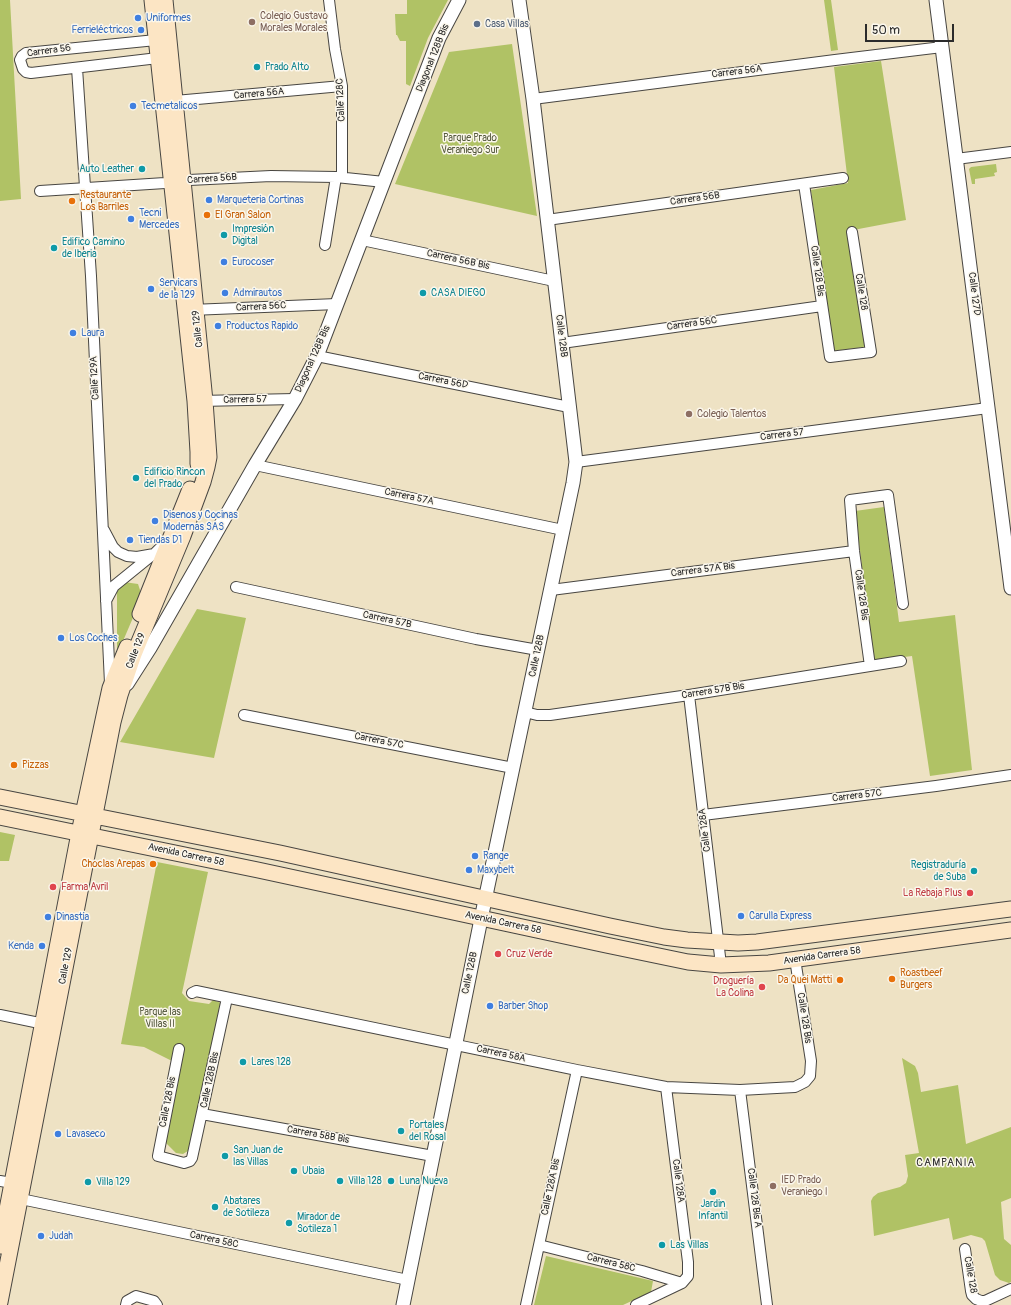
<!DOCTYPE html>
<html>
<head>
<meta charset="utf-8">
<style>
  body { margin:0 }
  #map { position:relative; width:1011px; height:1305px; overflow:hidden; background:#eee2c4; font-family:Pangolin,sans-serif }
  canvas { display:block }
  .scale { position:absolute; left:865px; top:24px; width:89px; height:18px; box-sizing:border-box; border:2px solid #2b2b2b; border-top:0; padding-left:5px; font-size:12px; line-height:14px; white-space:nowrap; color:#2b2b2b; -webkit-text-stroke:3px #fbf7ec; paint-order:stroke }
</style>
</head>
<body>
<div id="map">
<canvas width="1011" height="1305"></canvas>
<div class="scale">50 m</div>
</div>
<script>
const ctx = document.querySelector('canvas').getContext('2d');
ctx.lineJoin = 'round';
function fill(path, color) { ctx.fillStyle = color; ctx.fill(path, 'evenodd'); }
const toPath = rows => new Path2D(rows.map(r => 'M' + r).join(''));
function stroke(path, color, width, dash) { ctx.strokeStyle = color; ctx.lineWidth = width; ctx.lineCap = dash ? 'butt' : 'round'; ctx.setLineDash(dash || []); ctx.stroke(path); }
function write(font, color, halo, rows, align = 'center') {
  ctx.font = font + ' Pangolin,sans-serif'; ctx.lineWidth = 3; ctx.setLineDash([]); ctx.textBaseline = 'middle'; ctx.strokeStyle = halo; ctx.fillStyle = color; for (const [text, x, y, turn = 0] of rows) {
    ctx.save(); ctx.translate(x, y); ctx.rotate((+turn || 0) * Math.PI / 180); ctx.textAlign = isNaN(turn) ? turn : align; if (halo) ctx.strokeText(text, 0, 0); ctx.fillText(text, 0, 0); ctx.restore();
  }
}
const green = toPath([
  [0,0,10,0,21,199,0,201],
  [407,0,448,0,428,38,410,86,406,84,406,41,400,41,397,35,396,35,395,14,407,14],
  [824,0,831,0,838,50,831,51],
  [512,44,537,216,395,184,449,52],
  [881,61,906,220,848,231,865,347,833,351,811,190,848,183,834,67],
  [996,164,997,172,994,173,995,176,975,179,975,184,972,184,969,169,971,167],
  [884,507,899,622,955,615,972,770,930,776,912,656,874,661,855,511],
  [124,582,138,584,140,590,141,599,117,655,117,592,119,585],
  [197,609,246,618,214,758,120,742],
  [0,832,15,835,9,861,0,861],
  [157,862,208,872,182,993,189,1001,209,1004,213,1000,221,1003,191,1149,183,1154,176,1153,166,1143,180,1065,144,1047,121,1044],
  [902,1058,915,1066,918,1073,921,1092,958,1085,966,1144,1011,1127,1011,1198,1001,1202,1004,1239,1011,1245,1011,1282,1009,1283,1000,1280,995,1275,985,1241,982,1238,971,1235,953,1240,949,1218,874,1236,871,1201,873,1197,878,1193,900,1187,906,1183,908,1176,905,1155,919,1153],
  [546,1256,653,1281,651,1292,623,1305,534,1305]
]);
const minor = toPath([
  [329,0,335,49,342,86,342,177],
  [156,40,26,53,22,56,20,60,23,69,26,72,31,73,158,58],
  [77,68,91,276,110,683],
  [533,99,835,60,942,47],
  [175,101,342,86],
  [956,159,1011,152],
  [804,184,830,357,871,352,852,232],
  [40,191,165,183,189,180,271,176,336,177,384,182],
  [547,220,843,178],
  [362,240,554,281],
  [325,245,336,177],
  [191,310,337,304],
  [562,343,822,306],
  [317,356,569,407],
  [199,401,295,399],
  [576,462,988,408],
  [255,465,563,530],
  [104,530,113,547,118,552,127,556,137,557,154,554,166,542],
  [236,587,476,639,538,650],
  [551,590,854,551],
  [106,601,114,586,151,556],
  [870,666,854,551,850,500,888,495,903,604],
  [689,695,721,965],
  [525,712,537,715,550,715,689,695,901,661],
  [244,715,513,768],
  [703,815,936,786,1011,775],
  [192,993,196,991,577,1070,666,1087,740,1090,795,1087,805,1082,810,1076,811,1061,795,959],
  [0,1015,49,1025],
  [179,1049,158,1156,184,1163,190,1161,192,1158,227,998],
  [740,1090,767,1305],
  [202,1114,433,1156],
  [0,1181,18,1184],
  [21,1199,408,1280],
  [539,1245,642,1271,682,1283],
  [965,1249,971,1291,972,1295,976,1299,981,1301,985,1301,1011,1289],
  [126,1305,127,1301,136,1296,154,1301,157,1305],
  [526,1305,577,1070],
  [636,1305,682,1283,688,1276,688,1262,666,1087]
]);
const tertiary = toPath([
  [936,0,1011,588],
  [127,684,150,648,255,465,295,399,317,356,439,38,459,0],
  [403,1305,481,919,573,483,576,462,533,99,519,0]
]);
const secondary = toPath([
  [152,0,195,401,198,452,198,464],
  [140,614,190,489],
  [0,797,280,853,610,926,664,937,687,940,738,943,757,942,1011,909],
  [0,817,258,870,606,945,688,962,721,965,769,963,1011,930],
  [0,1246,79,833,105,711,110,688,127,647],
  [0,1302,113,722,120,695,134,654,183,536,203,482,207,467,209,457,205,401,165,0]
]);
const markers = [
  [138,18,4,"#3f7fe0"],
  [252,22,4,"#8d6e63"],
  [477,24,4,"#5c6f8a"],
  [141,30,4,"#3f7fe0"],
  [257,67,4,"#0f9aa8"],
  [133,106,4,"#3f7fe0"],
  [142,169,4,"#0f9aa8"],
  [209,200,4,"#3f7fe0"],
  [72,201,4,"#e8710a"],
  [207,215,4,"#e8710a"],
  [131,219,4,"#3f7fe0"],
  [224,235,4,"#0f9aa8"],
  [54,248,4,"#0f9aa8"],
  [224,262,4,"#3f7fe0"],
  [151,289,4,"#3f7fe0"],
  [225,293,4,"#3f7fe0"],
  [423,293,4,"#0f9aa8"],
  [218,326,4,"#3f7fe0"],
  [73,333,4,"#3f7fe0"],
  [689,414,4,"#8d6e63"],
  [136,478,4,"#0f9aa8"],
  [155,521,4,"#3f7fe0"],
  [130,540,4,"#3f7fe0"],
  [61,638,4,"#3f7fe0"],
  [14,765,4,"#e8710a"],
  [475,856,4,"#3f7fe0"],
  [153,864,4,"#e8710a"],
  [469,870,4,"#3f7fe0"],
  [974,871,4,"#0f9aa8"],
  [53,887,4,"#e0444e"],
  [970,893,4,"#e0444e"],
  [741,916,4,"#3f7fe0"],
  [48,917,4,"#3f7fe0"],
  [42,946,4,"#3f7fe0"],
  [498,954,4,"#e0444e"],
  [892,979,4,"#e8710a"],
  [840,980,4,"#e8710a"],
  [762,987,4,"#e0444e"],
  [490,1006,4,"#3f7fe0"],
  [243,1062,4,"#0f9aa8"],
  [401,1131,4,"#0f9aa8"],
  [58,1134,4,"#3f7fe0"],
  [225,1156,4,"#0f9aa8"],
  [294,1171,4,"#0f9aa8"],
  [340,1181,4,"#0f9aa8"],
  [391,1181,4,"#0f9aa8"],
  [88,1182,4,"#0f9aa8"],
  [773,1186,4,"#8d6e63"],
  [713,1192,4,"#0f9aa8"],
  [215,1207,4,"#0f9aa8"],
  [289,1223,4,"#0f9aa8"],
  [41,1236,4,"#3f7fe0"],
  [662,1245,4,"#0f9aa8"]
];
const educationNames = [
  ["Colegio Gustavo",260,16],
  ["Morales Morales",260,28],
  ["Colegio Talentos",697,414],
  ["IED Prado",781,1180],
  ["Veraniego I",781,1192]
];
const shopNames = [
  ["Uniformes",146,18],
  ["Ferrieléctricos",133,30,"right"],
  ["Tecmetalicos",141,106],
  ["Marqueteria Cortinas",217,200],
  ["Tecni",139,213],
  ["Mercedes",139,225],
  ["Eurocoser",232,262],
  ["Servicars",159,283],
  ["de la 129",159,295],
  ["Admirautos",233,293],
  ["Productos Rapido",226,326],
  ["Laura",81,333],
  ["Disenos y Cocinas",163,515],
  ["Modernas SAS",163,527],
  ["Tiendas D1",138,540],
  ["Los Coches",69,638],
  ["Range",483,856],
  ["Maxybelt",477,870],
  ["Carulla Express",749,916],
  ["Dinastia",56,917],
  ["Kenda",34,946,"right"],
  ["Barber Shop",498,1006],
  ["Lavaseco",66,1134],
  ["Judah",49,1236]
];
const serviceNames = [
  ["Casa Villas",485,24]
];
const streetNames = [
  ["Carrera 56",49,51,-8],
  ["Diagonal 128B Bis",433,58,-68],
  ["Carrera 56A",737,72,-7],
  ["Carrera 56A",259,94,-5],
  ["Calle 128C",341,100,-93],
  ["Carrera 56B",212,179,-4],
  ["Carrera 56B",695,199,-8],
  ["Carrera 56B Bis",458,260,12],
  ["Calle 128 Bis",817,271,82],
  ["Calle 128",861,292,81],
  ["Calle 127D",974,294,83],
  ["Carrera 56C",261,307,-3],
  ["Carrera 56C",692,324,-8],
  ["Calle 129",198,329,-96],
  ["Calle 128B",561,336,83],
  ["Diagonal 128B Bis",313,359,-66],
  ["Calle 129A",95,378,-93],
  ["Carrera 56D",443,381,11],
  ["Carrera 57",245,400,-1],
  ["Carrera 57",782,435,-7],
  ["Carrera 57A",409,497,12],
  ["Carrera 57A Bis",703,570,-7],
  ["Calle 128 Bis",861,595,82],
  ["Carrera 57B",387,620,12],
  ["Calle 129",136,651,-69],
  ["Calle 128B",537,656,-78],
  ["Carrera 57B Bis",713,691,-9],
  ["Carrera 57C",379,741,11],
  ["Carrera 57C",857,796,-7],
  ["Calle 128A",705,830,-97],
  ["Avenida Carrera 58",186,855,12],
  ["Avenida Carrera 58",503,923,12],
  ["Avenida Carrera 58",822,956,-8],
  ["Calle 129",66,966,-79],
  ["Calle 128B",470,973,-78],
  ["Calle 128 Bis",804,1018,81],
  ["Carrera 58A",501,1054,12],
  ["Calle 128B Bis",210,1080,-78],
  ["Calle 128 Bis",168,1102,-79],
  ["Carrera 58B Bis",318,1135,10],
  ["Calle 128A",678,1181,83],
  ["Calle 128A Bis",551,1187,-78],
  ["Calle 128 Bis A",754,1198,83],
  ["Carrera 58C",214,1240,12],
  ["Carrera 58C",611,1263,14],
  ["Calle 128",970,1275,80]
];
const cultureNames = [
  ["Prado Alto",265,67],
  ["Auto Leather",134,169,"right"],
  ["Impresión",232,229],
  ["Digital",232,241],
  ["Edifico Camino",62,242],
  ["de Iberia",62,254],
  ["CASA DIEGO",431,293],
  ["Edificio Rincon",144,472],
  ["del Prado",144,484],
  ["Registraduría",966,865,"right"],
  ["de Suba",966,877,"right"],
  ["Lares 128",251,1062],
  ["Portales",409,1125],
  ["del Rosal",409,1137],
  ["San Juan de",233,1150],
  ["las Villas",233,1162],
  ["Ubaia",302,1171],
  ["Villa 128",348,1181],
  ["Luna Nueva",399,1181],
  ["Villa 129",96,1182],
  ["Abatares",223,1201],
  ["de Sotileza",223,1213],
  ["Jardin",713,1204,"center"],
  ["Infantil",713,1216,"center"],
  ["Mirador de",297,1217],
  ["Sotileza 1",297,1229],
  ["Las Villas",670,1245]
];
const parkNames = [
  ["Parque Prado",470,138],
  ["Veraniego Sur",470,150],
  ["Parque las",160,1012],
  ["Villas II",160,1024]
];
const foodNames = [
  ["Restaurante",80,195],
  ["Los Barriles",80,207],
  ["El Gran Salon",215,215],
  ["Pizzas",22,765],
  ["Choclas Arepas",145,864,"right"],
  ["Roastbeef",900,973],
  ["Burgers",900,985],
  ["Da Quei Matti",832,980,"right"]
];
const healthNames = [
  ["Farma Avril",61,887],
  ["La Rebaja Plus",962,893,"right"],
  ["Cruz Verde",506,954],
  ["Droguería",754,981,"right"],
  ["La Colina",754,993,"right"]
];
const neighbourhoodNames = [
  ["CAMPANIA",946,1163]
];
fill(green, '#b0c265');
stroke(minor, '#484642', 12);
stroke(tertiary, '#484642', 15);
stroke(secondary, '#484642', 17);
stroke(minor, '#fff', 10);
stroke(tertiary, '#fff', 13);
stroke(secondary, '#fce5c4', 15);
for (const [x, y, r, color] of markers) { const dot = new Path2D(); dot.arc(x, y, r, 0, 2 * Math.PI); ctx.fillStyle = color; ctx.fill(dot); stroke(dot, '#fbf7ec', 1.5); }
write('10px', '#785e54', '#fbf7ec', educationNames, 'left');
write('10px', '#366cbe', '#fbf7ec', shopNames, 'left');
write('10px', '#4e5e75', '#fbf7ec', serviceNames, 'left');
write('10px', '#2b2b2b', '#fbf7ec', streetNames);
write('10px', '#0d838f', '#fbf7ec', cultureNames, 'left');
write('10px', '#53583c', '#fbf7ec', parkNames);
write('10px', '#c56008', '#fbf7ec', foodNames, 'left');
write('10px', '#be3a42', '#fbf7ec', healthNames, 'left');
ctx.letterSpacing = '1px';
write('11px', '#2b2b2b', '#fbf7ec', neighbourhoodNames);
ctx.letterSpacing = '0px';
</script>
</body>
</html>
